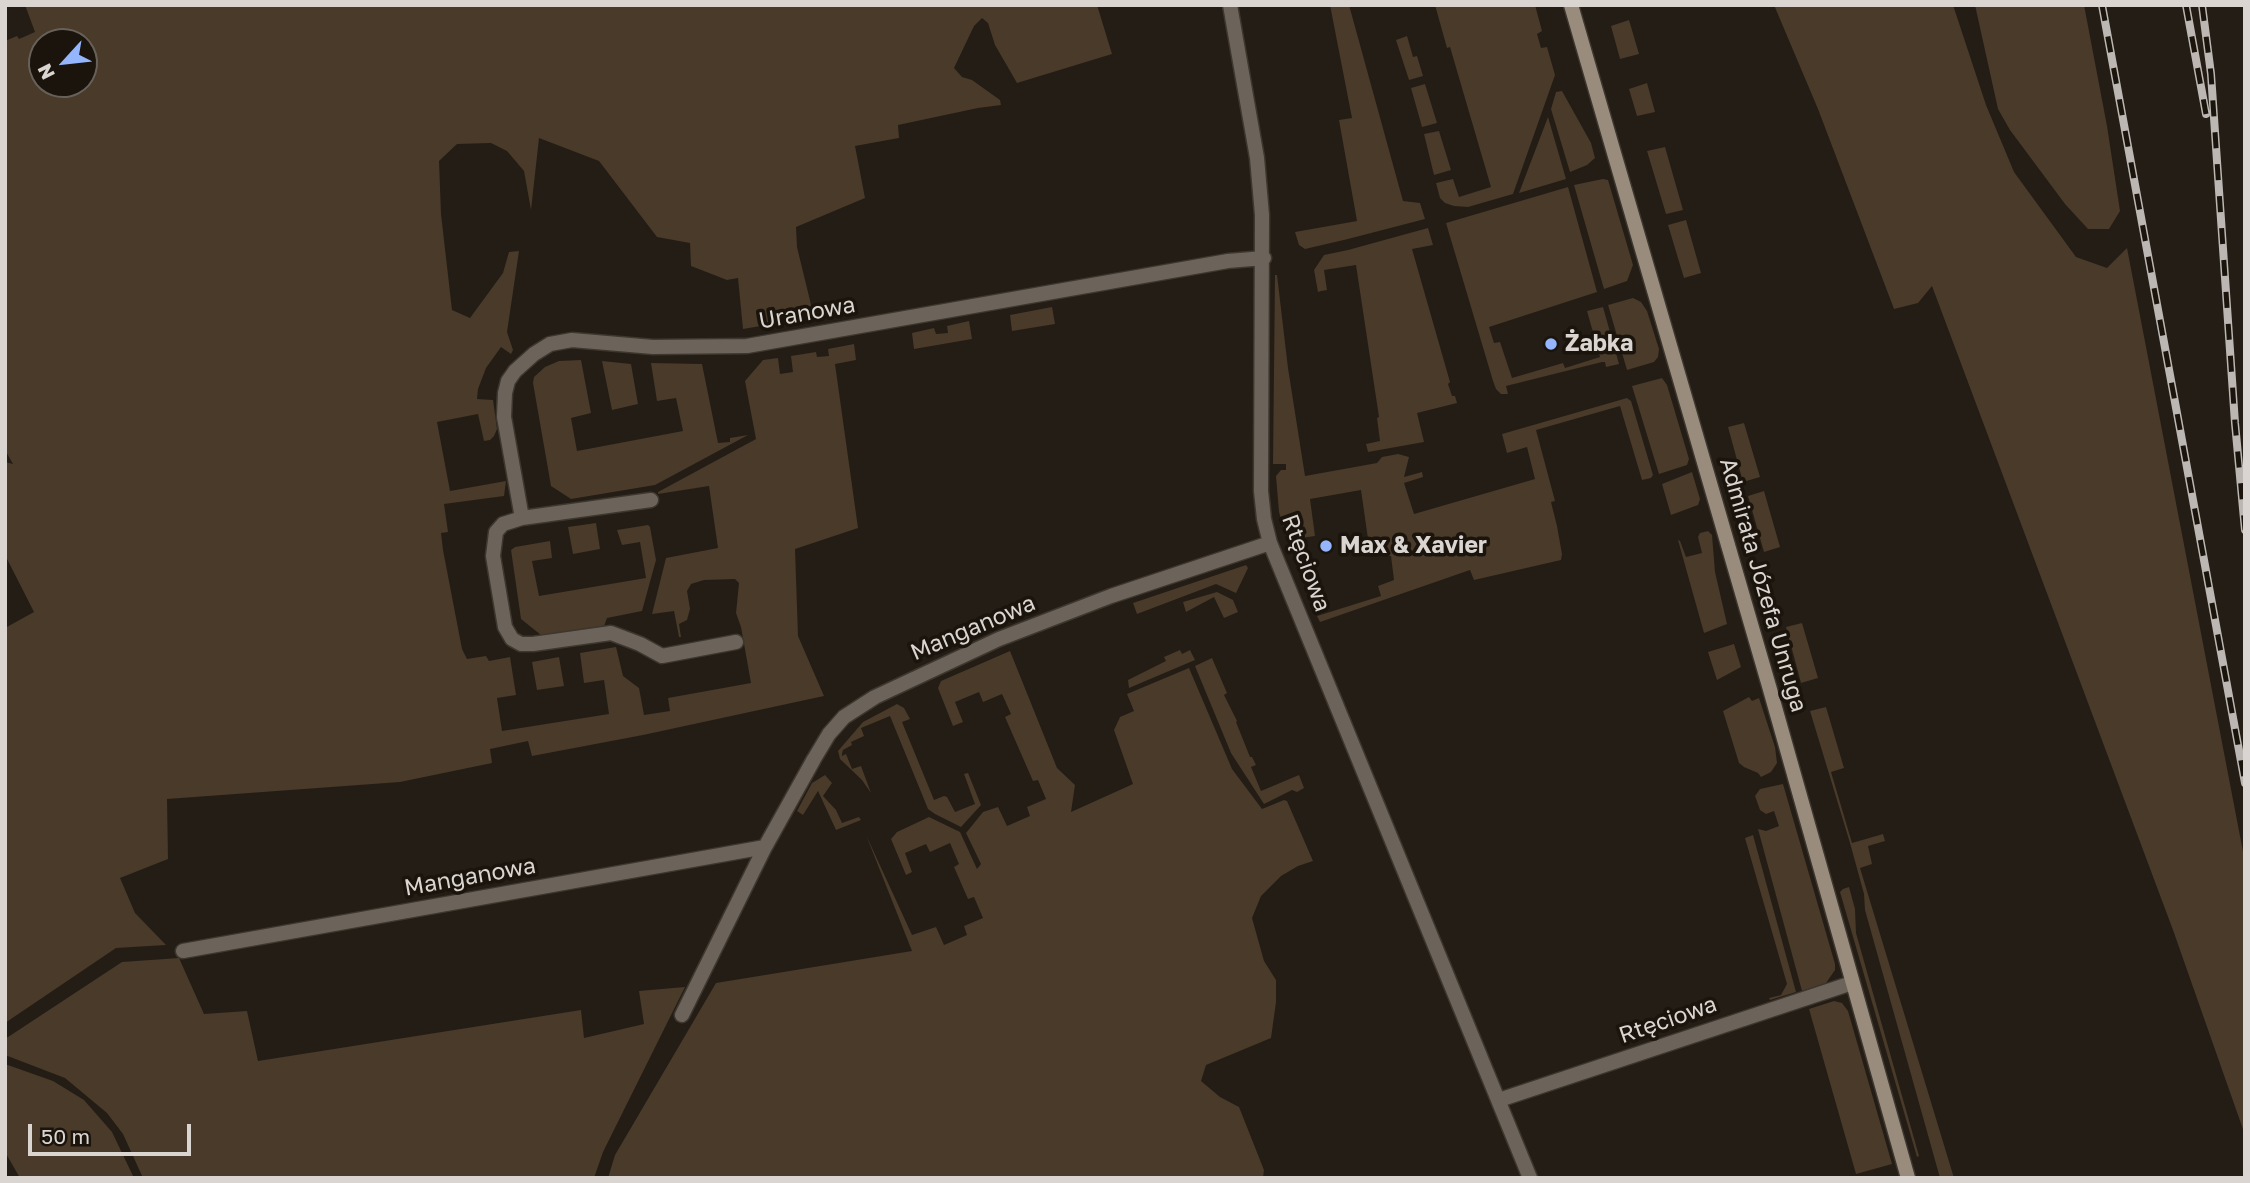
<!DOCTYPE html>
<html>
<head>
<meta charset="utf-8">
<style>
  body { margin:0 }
  #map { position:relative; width:2250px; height:1183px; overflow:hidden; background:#231d15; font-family:"Golos Text",sans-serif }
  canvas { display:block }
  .frame { position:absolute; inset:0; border:7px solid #dad5d0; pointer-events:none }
  .north { position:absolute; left:28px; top:28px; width:70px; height:70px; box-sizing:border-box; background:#1a140c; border:2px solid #67615a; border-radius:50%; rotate:243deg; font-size:19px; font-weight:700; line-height:28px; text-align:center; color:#dad5d0 }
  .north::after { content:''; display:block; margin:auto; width:24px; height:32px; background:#95b6fd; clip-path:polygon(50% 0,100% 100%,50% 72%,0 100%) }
  .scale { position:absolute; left:28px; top:1124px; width:163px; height:32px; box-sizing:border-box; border:4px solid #dad5d0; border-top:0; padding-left:9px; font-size:21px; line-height:24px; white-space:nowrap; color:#dad5d0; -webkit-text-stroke:5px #1a140c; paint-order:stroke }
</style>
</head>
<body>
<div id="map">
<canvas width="2250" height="1183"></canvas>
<div class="frame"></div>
<div class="north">N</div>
<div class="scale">50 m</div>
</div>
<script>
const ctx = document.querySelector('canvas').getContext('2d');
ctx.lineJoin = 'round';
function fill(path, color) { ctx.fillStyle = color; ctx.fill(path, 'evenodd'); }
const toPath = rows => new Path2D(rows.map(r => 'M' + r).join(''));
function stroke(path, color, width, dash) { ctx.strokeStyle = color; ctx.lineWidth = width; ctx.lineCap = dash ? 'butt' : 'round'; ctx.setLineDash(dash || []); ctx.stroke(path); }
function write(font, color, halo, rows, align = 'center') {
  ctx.font = font + ' "Golos Text",sans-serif'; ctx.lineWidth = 7; ctx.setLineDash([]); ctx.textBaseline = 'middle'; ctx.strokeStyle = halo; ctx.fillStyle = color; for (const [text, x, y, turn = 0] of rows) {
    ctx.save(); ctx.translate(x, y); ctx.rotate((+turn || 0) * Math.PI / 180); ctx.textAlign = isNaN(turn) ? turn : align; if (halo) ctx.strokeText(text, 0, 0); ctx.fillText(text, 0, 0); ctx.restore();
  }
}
const green = toPath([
  [25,5,1097,5,1112,54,1017,83,995,45,988,23,982,18,974,26,954,68,962,77,972,80,1000,100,1001,105,978,108,898,125,899,138,855,146,865,198,796,227,797,247,814,317,743,329,738,278,727,280,691,266,690,243,657,237,599,161,539,138,531,210,524,171,507,151,491,143,457,144,439,161,441,214,452,310,470,318,503,273,509,252,519,251,507,332,513,350,511,354,501,347,486,368,478,389,477,399,493,400,497,429,494,436,490,440,484,441,478,414,437,422,450,491,506,481,504,496,444,504,448,532,441,533,443,550,462,649,467,659,486,656,489,661,510,657,516,695,497,698,502,731,609,714,604,680,584,683,580,653,616,647,623,676,639,688,644,715,670,711,668,698,751,683,741,627,736,613,739,583,735,579,704,580,691,584,687,591,690,609,687,620,679,624,681,637,679,637,674,611,652,614,666,558,718,548,709,486,658,494,658,492,756,439,745,381,763,360,778,358,780,374,793,372,791,356,816,352,817,357,829,356,828,349,854,344,856,360,835,364,858,528,795,549,798,636,824,696,643,735,532,756,528,741,490,749,492,763,400,782,167,799,168,859,120,878,135,913,166,945,116,948,5,1023,5,628,34,612,5,555,5,462,13,464,5,450,5,41,17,36,19,39,35,32],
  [84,42,84,84,42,84,42,42],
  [1330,5,1349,5,1403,201,1420,203,1425,219,1348,239,1305,249,1299,245,1295,232,1357,221,1339,120,1352,118],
  [1435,5,1535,5,1542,31,1537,34,1541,48,1547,47,1555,75,1513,194,1468,207,1454,206,1445,203,1440,198,1436,183,1453,179,1459,197,1491,187,1450,47,1447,48],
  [1774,5,1953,5,1986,105,2014,172,2076,257,2107,268,2127,248,2245,862,2245,1135,2173,930,1932,286,1918,303,1894,309,1818,109],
  [1975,5,2084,5,2107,126,2120,211,2109,229,2088,229,2065,204,2010,130,1998,109],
  [1629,20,1639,54,1620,59,1611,26],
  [1407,36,1413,57,1417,56,1423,76,1409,80,1396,40],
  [1647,83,1655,112,1637,116,1629,89],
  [1425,84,1437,123,1422,127,1411,88],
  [1562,91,1591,143,1595,158,1587,165,1570,172,1551,109,1556,92],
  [1548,117,1566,179,1519,193],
  [1439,131,1451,170,1434,175,1424,134],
  [1665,147,1683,210,1666,214,1647,151],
  [1603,179,1608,180,1633,265,1627,281,1604,289,1574,185],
  [1568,187,1597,292,1489,327,1494,343,1500,342,1512,378,1563,363,1565,368,1600,357,1587,311,1603,307,1619,364,1606,367,1605,362,1602,362,1506,386,1508,394,1501,394,1496,389,1493,381,1446,223],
  [1686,220,1701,273,1684,278,1668,225],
  [1428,228,1433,245,1412,249,1450,382,1448,384,1452,396,1455,396,1457,403,1417,413,1424,442,1368,452,1366,444,1380,441,1377,418,1379,417,1356,265,1324,270,1327,290,1321,291,1318,292,1314,270,1324,255,1348,250],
  [1275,275,1277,275,1288,368,1305,476,1377,463,1382,457,1398,454,1409,457,1404,477,1422,472,1423,477,1404,483,1414,514,1535,479,1527,447,1507,453,1502,434,1627,398,1631,401,1653,475,1651,478,1642,480,1620,406,1536,430,1555,501,1551,502,1557,526,1562,554,1561,560,1474,580,1470,570,1320,622,1317,616,1381,596,1378,586,1394,580,1391,556,1383,556,1382,551,1378,551,1376,544,1369,546,1361,490,1310,499,1315,536,1287,540,1279,512,1276,476,1281,470,1286,470,1286,464,1273,464],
  [1633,298,1641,302,1647,311,1659,349,1658,357,1654,362,1627,370,1608,305],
  [1052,307,1055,324,1012,331,1010,315],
  [969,321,972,339,914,349,912,333,934,328,936,334,948,333,947,326],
  [581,360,591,413,571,418,577,451,683,431,676,398,657,401,651,363,702,364,718,443,730,442,730,438,748,435,655,485,571,499,551,486,533,383,534,377,545,367,559,361],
  [602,361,631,364,638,404,612,410],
  [1662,378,1667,385,1689,459,1687,465,1659,474,1632,386],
  [1744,423,1760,477,1743,482,1728,427],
  [1692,472,1700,499,1698,505,1671,515,1662,484],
  [1764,491,1780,547,1764,552,1748,496],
  [596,523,600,549,573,554,568,527],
  [648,525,650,527,656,560,642,611,607,618,604,626,541,635,521,619,511,550,515,547,550,541,552,558,532,561,539,596,646,578,640,542,622,545,617,530],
  [1708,531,1712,535,1715,572,1727,624,1704,633,1678,540,1680,541,1686,557,1702,553,1698,537,1700,533],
  [1246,565,1248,568,1236,593,1216,584,1137,614,1133,603],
  [1217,592,1233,600,1238,612,1224,618,1214,597,1186,612,1183,602],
  [1802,623,1818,678,1801,683,1786,627],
  [1734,644,1741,667,1717,680,1708,652],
  [1180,650,1182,654,1190,650,1195,660,1129,688,1128,680,1166,661,1164,657],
  [1010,651,1057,768,1075,785,1071,812,1133,784,1114,730,1120,717,1134,711,1127,694,1189,668,1232,769,1262,809,1284,800,1287,801,1313,861,1298,866,1281,876,1261,896,1252,918,1264,961,1276,980,1276,1002,1271,1038,1206,1065,1201,1081,1220,1097,1239,1107,1264,1170,1263,1178,608,1178,615,1155,716,983,912,951,866,835,912,935,936,927,944,945,967,935,964,926,983,918,974,897,968,899,954,867,959,864,950,843,930,852,926,844,905,853,912,872,906,875,891,839,897,832,929,817,960,832,977,869,981,864,966,833,983,812,998,807,1007,826,1030,816,1027,807,1046,799,1038,780,1033,781,1005,717,1011,714,1002,694,983,702,979,692,955,702,963,722,953,726,938,688,941,681],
  [559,657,564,686,537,690,532,662],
  [1212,658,1227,693,1224,695,1237,721,1236,722,1250,757,1252,757,1256,765,1251,767,1261,791,1299,775,1304,788,1297,792,1292,790,1264,804,1231,753,1195,666],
  [1749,697,1752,701,1759,698,1775,747,1777,763,1771,772,1761,777,1758,773,1744,767,1739,763,1723,711],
  [897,704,904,708,910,719,902,722,934,800,944,796,947,797,955,812,975,804,964,774,968,773,981,805,961,827,935,814,928,809,890,716,861,728,864,736,851,742,852,745,843,750,842,754,842,756,846,754,852,769,861,766,871,793,862,780,840,759,838,751,863,722],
  [1826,707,1844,768,1831,772,1852,843,1883,834,1885,841,1868,846,1872,864,1860,868,1954,1178,1940,1178,1865,910,1864,894,1850,843,1810,711],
  [825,775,832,783,823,796,836,810,842,823,859,817,861,820,836,830,818,791,803,815,797,811,812,783],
  [1783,784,1835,964,1835,970,1826,983,1802,991,1758,829,1766,831,1779,826,1774,811,1766,814,1760,810,1755,796,1760,789],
  [1753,835,1796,992,1770,1000,1769,998,1781,995,1787,984,1745,838],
  [1849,887,1855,909,1856,933,1919,1156,1917,1157,1840,892,1843,889],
  [179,958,204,1014,247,1011,258,1061,581,1010,584,1038,644,1024,639,991,685,987,603,1152,594,1178,143,1178,123,1134,107,1113,65,1078,5,1055,5,1039,122,962],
  [1834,1001,1842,1003,1848,1011,1892,1164,1856,1174,1809,1009],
  [5,1064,53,1081,84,1100,112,1132,134,1178,20,1178,5,1152]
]);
const street = toPath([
  [1230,5,1257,158,1262,215,1261,491,1264,519,1270,543,1530,1178],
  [522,518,651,500],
  [736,642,662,656,640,644,611,633,533,644,521,644,512,639,505,627,493,556,496,532,503,524,522,518,504,417,505,393,508,381,515,371,534,354,550,344,572,340,653,347,747,346,1228,261,1264,258],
  [183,951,765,847],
  [682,1015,765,847,814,759,829,734,844,717,875,697,999,639,1111,596,1270,543],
  [1499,1100,1852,983]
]);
const secondary = toPath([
  [1571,5,1769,686,1908,1178]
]);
const rail = toPath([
  [2102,5,2245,783],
  [2186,5,2206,114],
  [2202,5,2211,74,2235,423,2245,530]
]);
const markers = [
  [1551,344,7,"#95b6fd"],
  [1326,546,7,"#95b6fd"]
];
const streetNames = [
  ["Uranowa",807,313,-10],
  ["Rtęciowa",1306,563,70],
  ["Admirała Józefa Unruga",1763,585,74],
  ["Manganowa",973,628,-23],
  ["Manganowa",470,877,-10],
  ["Rtęciowa",1668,1020,-19]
];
const poiNames = [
  ["Żabka",1565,344],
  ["Max & Xavier",1340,546]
];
fill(green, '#493a29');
stroke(street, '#3d372f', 17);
stroke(secondary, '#3d372f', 17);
stroke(street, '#6c645a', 14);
stroke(secondary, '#998c7c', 14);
stroke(rail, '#bcb7b2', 8);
stroke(rail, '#1a140c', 5, [16]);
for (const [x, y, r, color] of markers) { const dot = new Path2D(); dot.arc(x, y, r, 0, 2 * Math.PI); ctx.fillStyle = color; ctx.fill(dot); stroke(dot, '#1a140c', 2.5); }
write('23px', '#dad5d0', '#1a140c', streetNames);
write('bold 23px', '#dad5d0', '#1a140c', poiNames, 'left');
</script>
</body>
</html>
